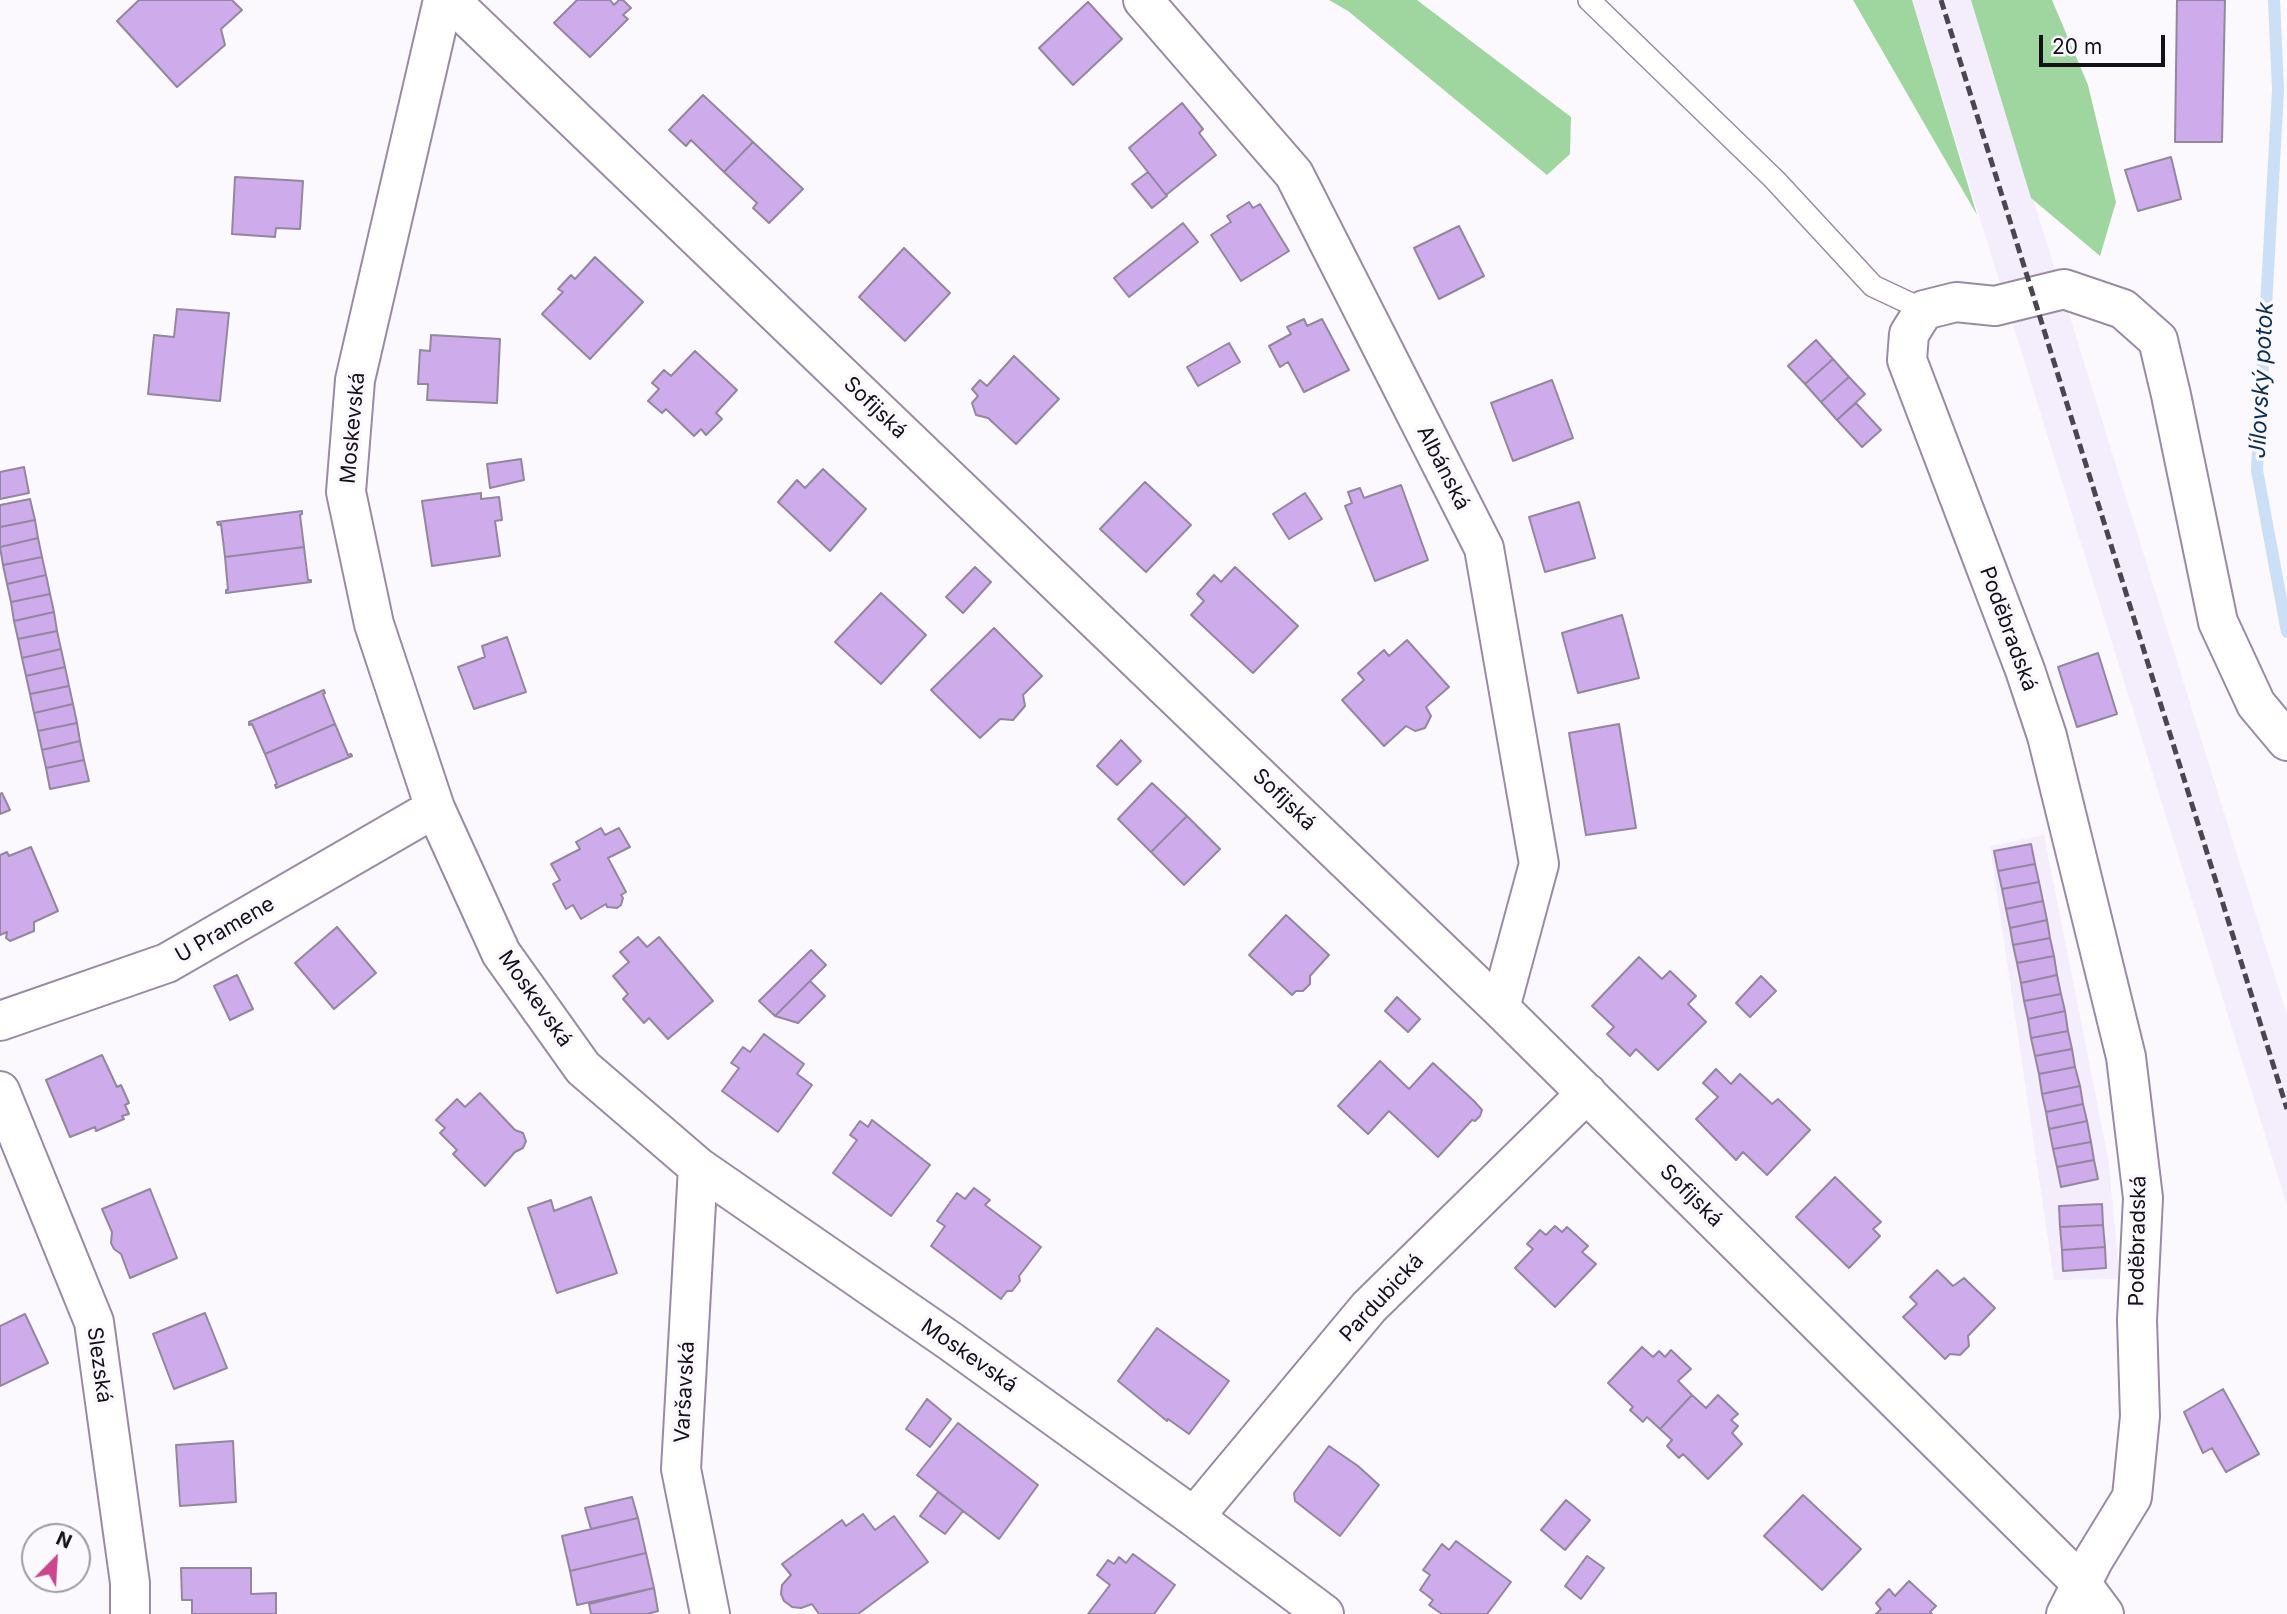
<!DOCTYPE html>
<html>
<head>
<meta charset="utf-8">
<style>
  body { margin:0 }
  #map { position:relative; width:2287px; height:1614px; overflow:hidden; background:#fbf8fe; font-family:Inter,sans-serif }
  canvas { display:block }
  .north { position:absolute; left:21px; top:1523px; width:70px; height:70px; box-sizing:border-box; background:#fbf8fe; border:2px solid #9f9ba2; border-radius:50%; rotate:24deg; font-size:19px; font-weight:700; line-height:28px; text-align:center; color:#151019 }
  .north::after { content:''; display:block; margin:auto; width:24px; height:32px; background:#ca478f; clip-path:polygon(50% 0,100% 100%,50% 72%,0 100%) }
  .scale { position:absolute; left:2039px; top:35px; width:126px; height:32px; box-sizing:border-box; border:4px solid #151019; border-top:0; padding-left:9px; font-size:21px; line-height:24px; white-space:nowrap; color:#151019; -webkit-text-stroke:5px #fbf8fe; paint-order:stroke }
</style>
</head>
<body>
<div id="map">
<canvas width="2287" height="1614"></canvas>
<div class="north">N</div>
<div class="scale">20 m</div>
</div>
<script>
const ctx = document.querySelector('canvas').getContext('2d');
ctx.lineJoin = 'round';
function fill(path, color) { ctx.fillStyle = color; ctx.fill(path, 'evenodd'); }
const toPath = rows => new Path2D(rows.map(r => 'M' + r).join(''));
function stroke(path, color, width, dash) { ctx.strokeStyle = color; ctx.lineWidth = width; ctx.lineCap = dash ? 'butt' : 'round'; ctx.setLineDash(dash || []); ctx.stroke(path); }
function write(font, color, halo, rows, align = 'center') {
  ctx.font = font + ' Inter,sans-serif'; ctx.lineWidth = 7; ctx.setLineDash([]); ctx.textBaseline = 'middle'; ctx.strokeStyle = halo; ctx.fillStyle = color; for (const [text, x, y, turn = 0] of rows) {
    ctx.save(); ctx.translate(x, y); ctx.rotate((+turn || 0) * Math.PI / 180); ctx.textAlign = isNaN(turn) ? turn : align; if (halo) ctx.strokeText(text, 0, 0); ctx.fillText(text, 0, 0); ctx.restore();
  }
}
const built = toPath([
  [1912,0,1971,0,2082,356,2287,1015,2287,1205],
  [2044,835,2108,1158,2120,1279,2054,1280,1990,846]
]);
const forest = toPath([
  [1329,0,1417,0,1571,117,1570,154,1547,175,1348,11],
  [1853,0,1912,0,1977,215],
  [1971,0,2052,0,2088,85,2116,202,2100,256,2031,198]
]);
const stream = toPath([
  [2274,0,2278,90,2257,470,2287,632]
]);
const building = toPath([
  [139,0,232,0,242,10,221,29,225,45,177,87,117,21,139,0],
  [577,0,610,0,614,5,619,0,623,0,631,8,623,15,628,19,590,57,554,23,577,0],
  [2177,0,2225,0,2222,142,2175,142,2177,0],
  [1088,2,1122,39,1073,85,1039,48,1088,2],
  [703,95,753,142,724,172,691,140,686,146,669,130,703,95],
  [1182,103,1203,129,1199,133,1216,155,1166,195,1129,148,1182,103],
  [753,142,803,189,769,223,753,208,757,203,724,172,753,142],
  [2171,157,2181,199,2138,211,2125,170,2171,157],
  [1148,172,1167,196,1152,208,1132,184,1148,172],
  [235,177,303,181,300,229,276,228,275,237,232,234,235,177],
  [1249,202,1253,208,1260,204,1289,251,1241,281,1211,235,1231,222,1227,216,1249,202],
  [1183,223,1198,242,1129,297,1114,278,1183,223],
  [1459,226,1484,276,1439,299,1414,248,1459,226],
  [904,248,950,293,905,341,859,297,904,248],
  [595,257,643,302,590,359,542,314,563,292,558,289,571,275,575,279,595,257],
  [177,309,229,313,220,401,148,394,154,335,174,337,177,309],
  [1304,319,1307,326,1322,319,1349,370,1304,392,1288,362,1280,367,1269,346,1291,334,1287,327,1304,319],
  [431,335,500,339,497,403,427,400,428,384,418,384,420,350,430,351,431,335],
  [1816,340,1833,359,1805,384,1788,366,1816,340],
  [1229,343,1240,362,1198,386,1187,367,1229,343],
  [695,351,737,390,716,413,722,419,706,435,701,429,694,436,666,409,662,413,648,401,659,389,652,383,664,370,671,376,695,351],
  [1014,356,1059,399,1016,444,988,418,976,415,972,403,978,396,972,389,980,380,987,386,1014,356],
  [1833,359,1849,377,1821,402,1805,384,1833,359],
  [1849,377,1865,394,1837,420,1821,402,1849,377],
  [1552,380,1573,438,1513,461,1491,403,1552,380],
  [1856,403,1881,430,1862,447,1837,420,1856,403],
  [521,459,524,480,490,488,487,464,521,459],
  [24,467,29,493,0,499,0,472,24,467],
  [823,469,866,509,830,551,778,502,797,480,805,488,823,469],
  [1145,482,1191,525,1146,572,1100,529,1145,482],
  [1401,485,1428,560,1375,581,1345,506,1352,503,1348,492,1360,488,1364,498,1401,485],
  [481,493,481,499,499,497,502,520,495,521,500,556,432,566,422,501,481,493],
  [1305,493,1322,519,1289,539,1273,514,1305,493],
  [30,499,35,520,0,527,0,505,30,499],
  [1579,502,1595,558,1545,572,1529,517,1579,502],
  [302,511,302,514,300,515,304,547,225,557,221,524,218,525,217,522,302,511],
  [35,520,38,538,0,547,0,527,35,520],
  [38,538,42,557,3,565,0,547,38,538],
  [304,547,308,580,311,580,311,582,226,593,226,590,228,590,225,557,304,547],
  [42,557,46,575,7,584,3,565,42,557],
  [975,567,991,582,963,613,946,597,975,567],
  [1235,567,1298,626,1253,673,1191,615,1204,601,1197,594,1214,575,1221,582,1235,567],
  [46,575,50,594,11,602,7,584,46,575],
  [881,593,926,635,881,684,835,642,881,593],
  [50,594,54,612,14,621,11,602,50,594],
  [54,612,57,631,18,639,14,621,54,612],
  [1622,615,1639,678,1578,693,1562,633,1622,615],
  [994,628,1042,676,1023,695,1025,706,1013,720,1000,719,980,738,931,690,994,628],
  [57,631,61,649,22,658,18,639,57,631],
  [507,637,526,692,474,709,458,667,485,657,482,646,507,637],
  [1407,640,1449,687,1426,707,1431,716,1425,728,1415,731,1406,726,1384,746,1342,700,1364,680,1358,673,1384,650,1389,656,1407,640],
  [61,649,65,667,26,676,22,658,61,649],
  [2098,653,2117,714,2077,727,2058,667,2098,653],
  [65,667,69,686,30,694,26,676,65,667],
  [69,686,73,704,34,713,30,694,69,686],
  [324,690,325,693,323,694,335,724,265,754,252,724,249,725,249,722,324,690],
  [73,704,77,723,38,731,34,713,73,704],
  [77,723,80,741,42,750,38,731,77,723],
  [335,724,348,755,351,754,352,756,276,788,275,785,277,784,265,754,335,724],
  [1619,724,1636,828,1586,835,1569,733,1619,724],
  [1121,740,1141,761,1117,785,1097,766,1121,740],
  [80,741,84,760,46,768,42,750,80,741],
  [84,760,89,781,50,789,46,768,84,760],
  [1152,783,1187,816,1151,852,1118,819,1152,783],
  [2,793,10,810,0,814,0,794,2,793],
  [1187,816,1220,849,1184,885,1151,852,1187,816],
  [601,828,605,835,619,828,630,847,608,858,626,892,621,895,623,898,621,905,617,908,607,907,606,904,581,919,573,905,566,909,553,884,560,880,551,864,580,849,576,842,601,828],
  [2031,844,2035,864,1998,871,1994,851,2031,844],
  [31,847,58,911,34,922,34,931,10,941,6,938,7,932,0,935,0,855,7,852,9,856,31,847],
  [2035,864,2039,882,2002,889,1998,871,2035,864],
  [2039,882,2043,901,2006,909,2002,889,2039,882],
  [2043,901,2047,920,2010,928,2006,909,2043,901],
  [1286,915,1329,955,1310,976,1310,984,1303,991,1296,991,1292,995,1249,955,1286,915],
  [2047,920,2050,938,2013,945,2010,928,2047,920],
  [337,927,376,973,334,1009,295,963,337,927],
  [638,937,647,947,659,937,713,1001,668,1039,649,1018,644,1023,623,999,628,994,613,976,629,962,620,952,638,937],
  [2050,938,2054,956,2017,963,2013,945,2050,938],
  [811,950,826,965,775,1016,759,1001,811,950],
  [2054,956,2057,975,2021,983,2017,963,2054,956],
  [1639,957,1662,979,1670,971,1696,996,1688,1004,1706,1022,1658,1070,1636,1049,1630,1056,1607,1034,1614,1027,1592,1006,1639,957],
  [237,975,253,1009,230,1020,214,986,237,975],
  [2057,975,2061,994,2024,1001,2021,983,2057,975],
  [1761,976,1776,991,1750,1017,1736,1003,1761,976],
  [810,981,825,996,798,1023,775,1016,810,981],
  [2061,994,2065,1011,2028,1019,2024,1001,2061,994],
  [1397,997,1420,1019,1408,1032,1385,1011,1397,997],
  [2065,1011,2068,1031,2031,1038,2028,1019,2065,1011],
  [2068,1031,2072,1049,2035,1056,2031,1038,2068,1031],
  [764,1034,804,1064,797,1074,812,1085,778,1132,722,1091,739,1068,731,1063,743,1047,750,1052,764,1034],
  [2072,1049,2075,1067,2039,1074,2035,1056,2072,1049],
  [102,1055,117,1087,121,1085,129,1103,125,1105,129,1114,122,1116,124,1119,96,1131,95,1127,70,1137,46,1080,102,1055],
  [1380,1061,1409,1089,1433,1063,1474,1101,1482,1110,1480,1116,1475,1121,1472,1120,1438,1157,1389,1111,1368,1134,1338,1106,1380,1061],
  [2075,1067,2080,1086,2042,1094,2039,1074,2075,1067],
  [1716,1069,1731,1084,1740,1074,1772,1104,1778,1099,1810,1130,1767,1175,1743,1152,1736,1160,1696,1119,1718,1097,1703,1083,1716,1069],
  [2080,1086,2083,1104,2046,1112,2042,1094,2080,1086],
  [480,1093,515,1130,523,1133,526,1141,523,1148,515,1152,485,1186,453,1154,457,1150,440,1133,445,1128,436,1120,457,1099,465,1107,480,1093],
  [2083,1104,2087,1121,2049,1129,2046,1112,2083,1104],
  [872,1120,930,1165,891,1216,833,1173,857,1140,850,1135,860,1121,868,1127,872,1120],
  [2087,1121,2091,1142,2053,1149,2049,1129,2087,1121],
  [2091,1142,2094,1160,2057,1167,2053,1149,2091,1142],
  [2094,1160,2098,1179,2061,1187,2057,1167,2094,1160],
  [1835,1177,1881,1222,1873,1229,1880,1236,1849,1268,1796,1217,1835,1177],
  [974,1188,990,1200,985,1205,1041,1247,1019,1276,1020,1281,1012,1291,1007,1291,1001,1299,931,1246,945,1226,937,1221,957,1193,965,1199,974,1188],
  [150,1189,177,1258,130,1278,121,1254,114,1249,111,1243,112,1232,102,1209,150,1189],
  [591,1197,617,1273,557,1293,528,1208,551,1200,554,1211,591,1197],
  [2102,1204,2103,1225,2060,1227,2059,1206,2102,1204],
  [2103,1225,2105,1247,2062,1250,2060,1227,2103,1225],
  [1555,1226,1562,1232,1567,1227,1588,1246,1582,1252,1596,1264,1555,1307,1515,1268,1533,1249,1527,1244,1540,1230,1546,1235,1555,1226],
  [2105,1247,2106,1268,2063,1271,2062,1250,2105,1247],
  [1937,1270,1953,1286,1964,1278,1995,1308,1968,1336,1969,1346,1960,1355,1950,1354,1945,1359,1903,1317,1917,1304,1910,1297,1937,1270],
  [205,1313,227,1368,174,1389,153,1334,205,1313],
  [25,1314,48,1363,0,1386,0,1326,25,1314],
  [1157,1328,1229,1381,1189,1434,1168,1419,1167,1421,1118,1381,1157,1328],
  [1642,1347,1653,1357,1659,1351,1665,1357,1671,1350,1691,1369,1678,1381,1692,1395,1660,1429,1647,1417,1643,1422,1630,1410,1633,1407,1608,1383,1642,1347],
  [2223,1389,2259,1454,2226,1472,2212,1448,2203,1453,2184,1412,2223,1389],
  [1692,1395,1706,1408,1718,1395,1738,1414,1731,1420,1738,1426,1732,1433,1742,1444,1708,1479,1683,1454,1679,1458,1667,1446,1672,1440,1660,1429,1692,1395],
  [927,1399,951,1419,930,1447,906,1429,927,1399],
  [958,1423,1038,1485,999,1539,917,1475,958,1423],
  [233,1441,236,1502,180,1506,176,1445,233,1441],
  [1329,1446,1358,1466,1379,1485,1340,1536,1295,1501,1294,1493,1329,1446],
  [938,1492,963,1511,945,1534,920,1516,938,1492],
  [1803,1495,1861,1549,1822,1590,1764,1536,1803,1495],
  [632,1497,638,1518,591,1529,585,1508,632,1497],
  [1566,1500,1590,1520,1565,1550,1541,1530,1566,1500],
  [863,1514,875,1530,894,1516,928,1562,858,1614,819,1614,812,1604,801,1608,792,1607,784,1601,781,1594,782,1585,791,1575,782,1564,842,1520,846,1526,863,1514],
  [638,1518,646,1553,570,1571,562,1536,638,1518],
  [1456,1541,1511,1582,1487,1614,1442,1614,1429,1605,1433,1600,1420,1590,1430,1575,1423,1570,1442,1544,1449,1550,1456,1541],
  [646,1553,654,1588,577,1605,570,1571,646,1553],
  [1133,1554,1175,1585,1154,1614,1088,1614,1110,1585,1097,1575,1108,1560,1114,1564,1119,1557,1126,1563,1133,1554],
  [1587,1556,1604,1568,1581,1599,1565,1586,1587,1556],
  [181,1568,251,1568,251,1594,276,1593,276,1614,192,1614,192,1600,182,1600,181,1568],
  [1909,1581,1936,1606,1930,1612,1932,1614,1876,1614,1881,1609,1876,1603,1889,1589,1895,1596,1909,1581],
  [654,1588,658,1611,647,1614,591,1614,589,1604,654,1588]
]);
const service = toPath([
  [1589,0,1775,180,1873,286,1924,310]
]);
const minor = toPath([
  [443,0,355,380,346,492,374,624,435,808,501,953,583,1068,698,1167,950,1341,1194,1517,1324,1614],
  [450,0,1500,1008,2081,1583,2104,1614],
  [1143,0,1294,174,1484,548,1539,864,1500,1008],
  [0,1021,167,963,435,808],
  [0,1091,94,1322,130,1583,130,1614],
  [698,1167,681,1469,710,1614],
  [1194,1517,1369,1307,1587,1093],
  [2066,1614,2094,1559,2132,1497,2140,1416,2137,1320,2143,1198,2126,1057,2047,736,2025,670,1907,360,1909,334,1924,310,1956,302,1995,306,2064,289,2123,309,2158,340,2171,395,2218,622,2256,704,2287,741]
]);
const rail = toPath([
  [1941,0,2287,1109]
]);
const streetNames = [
  ["Sofijská",875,408,44],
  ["Moskevská",353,428,-85],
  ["Albánská",1443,468,63],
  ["Poděbradská",2008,629,70],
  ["Sofijská",1284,800,44],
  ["U Pramene",225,930,-30],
  ["Moskevská",535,999,55],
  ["Sofijská",1691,1196,45],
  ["Poděbradská",2138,1241,-89],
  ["Pardubická",1382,1298,-47],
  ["Moskevská",969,1356,35],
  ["Slezská",99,1365,82],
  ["Varšavská",685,1392,-87]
];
const waterNames = [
  ["Jílovský potok",2262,380,-87]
];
fill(built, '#f4edfb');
fill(forest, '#9fd69f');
stroke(stream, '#cbdff6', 12);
fill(building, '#ceaceb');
stroke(building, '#93869f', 2);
stroke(service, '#998ba4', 24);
stroke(minor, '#998ba4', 42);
stroke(service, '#fff', 21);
stroke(minor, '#fff', 38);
stroke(rail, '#4a454e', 5, [10, 5]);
write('21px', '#151019', '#fbf8fe', streetNames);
write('italic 23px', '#0c3053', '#fbf8fe', waterNames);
</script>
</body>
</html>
